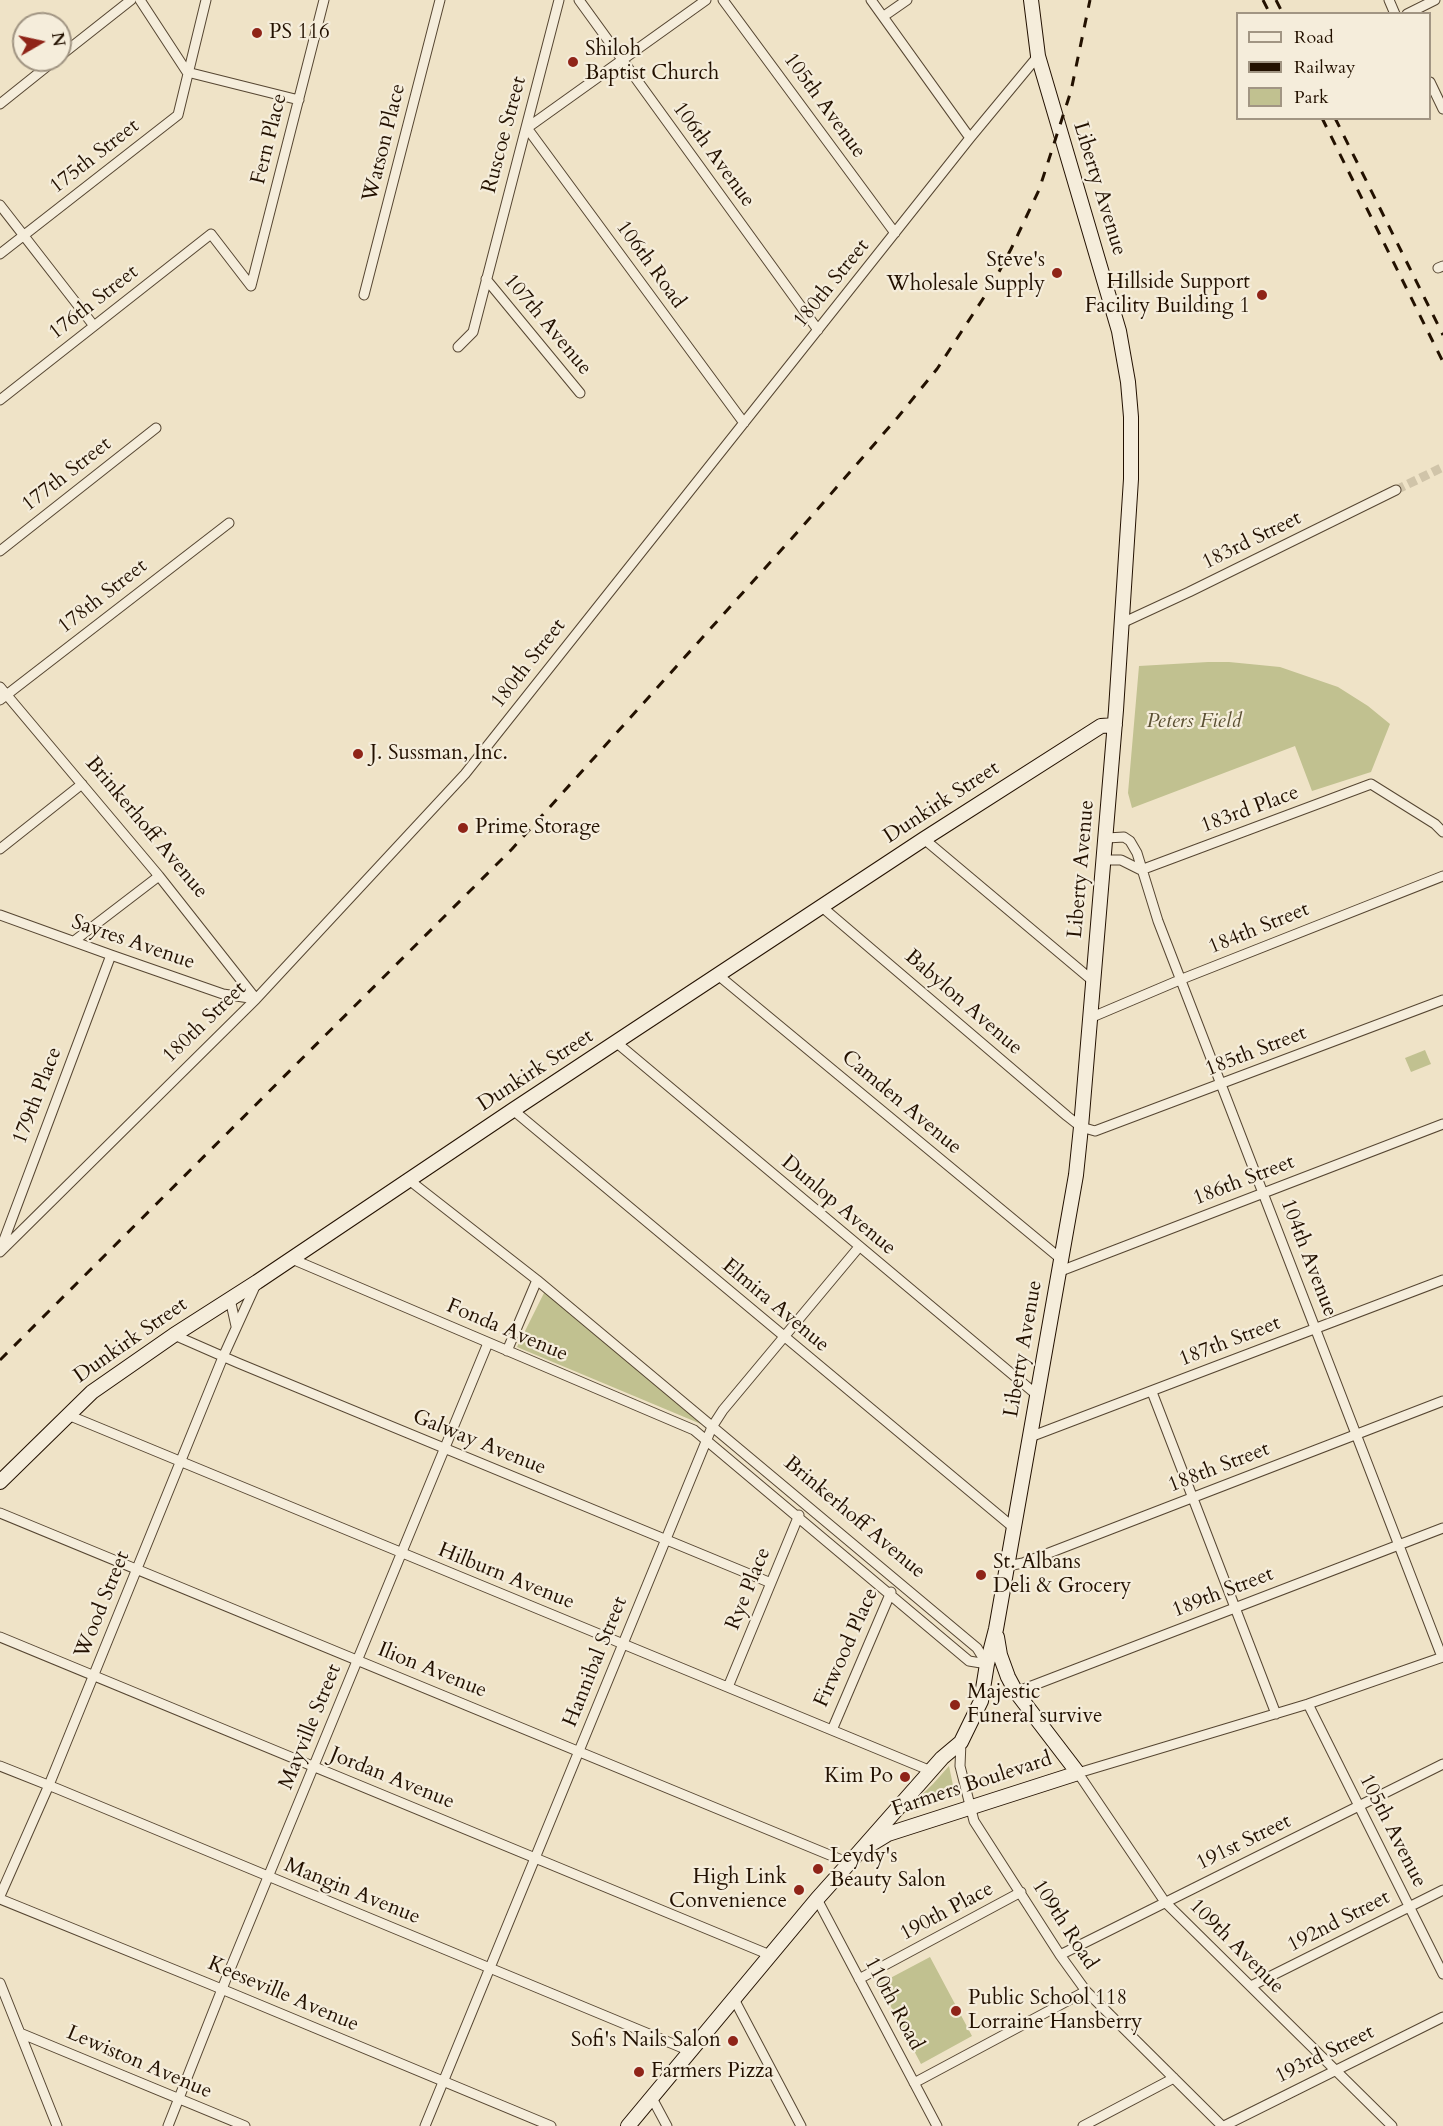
<!DOCTYPE html>
<html>
<head>
<meta charset="utf-8">
<style>
  body { margin:0 }
  #map { position:relative; width:1443px; height:2126px; overflow:hidden; background:#efe3c7; font-family:Cardo,serif }
  canvas { display:block }
  .legend { position:absolute; left:1236px; top:12px; width:195px; height:108px; box-sizing:border-box; background:#f5eddb; border:2px solid #a19583; margin:0; padding:8px 10px; list-style:none; font-size:18px; color:#231100 }
  .legend li { display:flex; align-items:center; gap:12px; height:30px }
  .legend b { width:30px; border:2px solid #a19583 }
  .north { position:absolute; left:12px; top:12px; width:60px; height:60px; box-sizing:border-box; background:#f5eddb; border:2px solid #a19583; border-radius:50%; rotate:81deg; font-size:16px; font-weight:700; line-height:24px; text-align:center; color:#231100 }
  .north::after { content:''; display:block; margin:auto; width:21px; height:27px; background:#8f2418; clip-path:polygon(50% 0,100% 100%,50% 72%,0 100%) }
</style>
</head>
<body>
<div id="map">
<canvas width="1443" height="2126"></canvas>
<ul class="legend">
<li><b style="height:8px;background:#f5eddb"></b>Road</li>
<li><b style="height:8px;background:#231100"></b>Railway</li>
<li><b style="height:16px;background:#c1c190"></b>Park</li>
</ul>
<div class="north">N</div>
</div>
<script>
const ctx = document.querySelector('canvas').getContext('2d');
ctx.lineJoin = 'round';
function fill(path, color) { ctx.fillStyle = color; ctx.fill(path, 'evenodd'); }
const toPath = rows => new Path2D(rows.map(r => 'M' + r).join(''));
function stroke(path, color, width, dash) { ctx.strokeStyle = color; ctx.lineWidth = width; ctx.lineCap = dash ? 'butt' : 'round'; ctx.setLineDash(dash || []); ctx.stroke(path); }
function write(font, color, halo, rows, align = 'center') {
  ctx.font = font + ' Cardo,serif'; ctx.lineWidth = 4.5; ctx.setLineDash([]); ctx.textBaseline = 'middle'; ctx.strokeStyle = halo; ctx.fillStyle = color; for (const [text, x, y, turn = 0] of rows) {
    ctx.save(); ctx.translate(x, y); ctx.rotate((+turn || 0) * Math.PI / 180); ctx.textAlign = isNaN(turn) ? turn : align; if (halo) ctx.strokeText(text, 0, 0); ctx.fillText(text, 0, 0); ctx.restore();
  }
}
const green = toPath([
  [1208,662,1229,662,1280,667,1338,687,1368,706,1390,724,1371,772,1312,791,1295,746,1132,808,1128,793,1139,666],
  [1425,1050,1431,1064,1411,1072,1405,1058],
  [545,1291,701,1424,517,1347],
  [949,1766,955,1795,902,1814,933,1784],
  [930,1957,972,2036,921,2064,879,1984]
]);
const streetTunnel = toPath([
  [1396,490,1443,467]
]);
const street = toPath([
  [140,0,187,72],
  [579,0,818,330],
  [723,0,895,233],
  [871,0,970,138],
  [1389,0,1395,14],
  [1407,14,1435,0],
  [884,16,907,0],
  [60,56,131,0],
  [187,72,299,100],
  [1430,82,1443,109],
  [0,104,55,60],
  [527,128,744,423],
  [527,128,706,0],
  [0,205,94,326],
  [0,254,178,115,206,0],
  [1438,268,1443,266],
  [486,279,580,393],
  [251,286,324,0],
  [364,295,440,0],
  [458,347,473,332,559,0],
  [0,400,211,234,251,286],
  [0,551,156,428],
  [1122,623,1189,592,1396,490],
  [0,687,159,876,256,999],
  [0,700,229,523],
  [1107,838,1124,837,1130,841,1137,853,1158,921,1442,1657],
  [924,839,1093,981],
  [0,849,82,784],
  [1105,860,1121,860,1141,870],
  [1141,870,1371,784,1435,824,1443,832],
  [822,907,1067,1116,1081,1127,1095,1131,1443,1000],
  [0,915,111,955,223,994,256,999],
  [74,941,159,876],
  [718,975,1061,1259],
  [1090,1018,1182,979,1443,876],
  [617,1043,1037,1395],
  [513,1110,1014,1528],
  [409,1180,537,1280,977,1648,987,1664],
  [1,1248,111,955],
  [0,1252,256,999,465,774,970,138,1038,56],
  [292,1259,694,1430,969,1661,987,1664],
  [1058,1272,1443,1124],
  [230,1299,236,1326],
  [174,1335,238,1363,771,1583],
  [507,1351,537,1280],
  [1152,1392,1276,1714],
  [68,1415,931,1771],
  [1030,1437,1443,1280],
  [0,1513,849,1863],
  [1007,1566,1023,1563,1443,1401],
  [0,1637,770,1955],
  [728,1687,799,1515],
  [1016,1692,1443,1528],
  [1308,1704,1443,1974],
  [832,1730,891,1592],
  [961,1742,960,1766,974,1821,1060,1955,1086,1991,1222,2126],
  [0,1766,58,1789,690,2051],
  [0,1896,49,1785,223,1357,257,1282],
  [0,1899,207,1983,551,2126],
  [817,1899,937,2126],
  [1060,1955,1443,1764],
  [859,1979,1021,1892],
  [0,1983,57,2126],
  [1251,1986,1443,1890],
  [734,1999,801,2126],
  [20,2033,245,2126],
  [914,2083,1086,1991],
  [652,2098,667,2126],
  [168,2126,226,1979,488,1343],
  [425,2126,712,1427,723,1410,859,1247],
  [1083,2126,1174,2078],
  [1224,2126,1443,2017],
  [1392,2126,1165,1902,1078,1773,1308,1704,1443,1657]
]);
const secondary = toPath([
  [0,1482,92,1392,174,1335,257,1282,513,1110,924,839,1101,726,1115,725],
  [860,1851,942,1758,961,1742,981,1701,987,1664,996,1629,1076,1175,1081,1127,1116,710,1131,479,1131,417,1128,382,1119,331,1038,56,1031,0],
  [628,2126,817,1899,860,1851,888,1834,1078,1773,1016,1692,1008,1677,1000,1655,997,1637]
]);
const rail = toPath([
  [1263,0,1270,14],
  [1276,0,1283,14],
  [1322,118,1443,362],
  [1335,118,1443,335],
  [0,1360,512,849,802,527,898,417,937,369,992,285,1011,249,1039,190,1071,91,1090,0]
]);
const markers = [
  [257,33,6,"#8f2418"],
  [573,62,6,"#8f2418"],
  [1057,273,6,"#8f2418"],
  [1262,295,6,"#8f2418"],
  [358,754,6,"#8f2418"],
  [463,828,6,"#8f2418"],
  [981,1575,6,"#8f2418"],
  [955,1705,6,"#8f2418"],
  [905,1777,6,"#8f2418"],
  [818,1869,6,"#8f2418"],
  [799,1890,6,"#8f2418"],
  [956,2011,6,"#8f2418"],
  [733,2041,6,"#8f2418"],
  [639,2072,6,"#8f2418"]
];
const poiNames = [
  ["PS 116",269,33],
  ["Shiloh",585,50],
  ["Baptist Church",585,74],
  ["Steve's",1045,261,"right"],
  ["Wholesale Supply",1045,285,"right"],
  ["Hillside Support",1250,283,"right"],
  ["Facility Building 1",1250,307,"right"],
  ["J. Sussman, Inc.",370,754],
  ["Prime Storage",475,828],
  ["St. Albans",993,1563],
  ["Deli & Grocery",993,1587],
  ["Majestic",967,1693],
  ["Funeral survive",967,1717],
  ["Kim Po",893,1777,"right"],
  ["Leydy's",830,1857],
  ["Beauty Salon",830,1881],
  ["High Link",787,1878,"right"],
  ["Convenience",787,1902,"right"],
  ["Public School 118",968,1999],
  ["Lorraine Hansberry",968,2023],
  ["Sofi's Nails Salon",721,2041,"right"],
  ["Farmers Pizza",651,2072]
];
const streetNames = [
  ["105th Avenue",824,106,54],
  ["Ruscoe Street",505,135,-75],
  ["Fern Place",270,139,-76],
  ["Watson Place",385,143,-76],
  ["106th Avenue",713,155,54],
  ["175th Street",95,157,-38],
  ["Liberty Avenue",1099,189,73],
  ["106th Road",650,265,54],
  ["180th Street",832,284,-51],
  ["176th Street",94,303,-38],
  ["107th Avenue",547,325,50],
  ["177th Street",67,475,-38],
  ["183rd Street",1252,541,-26],
  ["178th Street",103,597,-38],
  ["180th Street",529,664,-52],
  ["Dunkirk Street",942,803,-33],
  ["183rd Place",1250,810,-20],
  ["Brinkerhoff Avenue",146,828,50],
  ["Liberty Avenue",1082,869,-85],
  ["184th Street",1259,929,-22],
  ["Sayres Avenue",133,943,19],
  ["Babylon Avenue",963,1003,41],
  ["180th Street",205,1023,-44],
  ["185th Street",1256,1052,-21],
  ["Dunkirk Street",536,1071,-33],
  ["179th Place",38,1096,-69],
  ["Camden Avenue",901,1103,40],
  ["186th Street",1244,1181,-21],
  ["Dunlop Avenue",838,1206,40],
  ["104th Avenue",1308,1258,69],
  ["Elmira Avenue",775,1306,40],
  ["Fonda Avenue",507,1331,23],
  ["Dunkirk Street",131,1341,-35],
  ["187th Street",1230,1342,-21],
  ["Liberty Avenue",1024,1349,-80],
  ["Galway Avenue",479,1443,22],
  ["188th Street",1219,1468,-21],
  ["Brinkerhoff Avenue",854,1518,40],
  ["Hilburn Avenue",506,1577,22],
  ["Rye Place",749,1589,-68],
  ["189th Street",1223,1593,-21],
  ["Wood Street",103,1605,-68],
  ["Firwood Place",847,1648,-66],
  ["Hannibal Street",596,1662,-68],
  ["Ilion Avenue",432,1671,22],
  ["Mayville Street",311,1727,-68],
  ["Jordan Avenue",392,1779,22],
  ["Farmers Boulevard",972,1785,-18],
  ["105th Avenue",1392,1831,63],
  ["191st Street",1244,1843,-26],
  ["Mangin Avenue",352,1892,22],
  ["190th Place",947,1912,-28],
  ["192nd Street",1339,1922,-27],
  ["109th Road",1064,1925,57],
  ["109th Avenue",1236,1947,45],
  ["Keeseville Avenue",283,1995,23],
  ["110th Road",893,2004,62],
  ["193rd Street",1325,2055,-26],
  ["Lewiston Avenue",139,2063,23]
];
const parkNames = [
  ["Peters Field",1194,722]
];
fill(green, '#c1c190');
stroke(streetTunnel, '#d0c4a9', 9, [9, 4.5]);
stroke(street, '#564632', 11);
stroke(secondary, '#231100', 16);
stroke(street, '#f5eddb', 9);
stroke(secondary, '#f5eddb', 14);
stroke(rail, '#231100', 3, [10, 10]);
for (const [x, y, r, color] of markers) { const dot = new Path2D(); dot.arc(x, y, r, 0, 2 * Math.PI); ctx.fillStyle = color; ctx.fill(dot); stroke(dot, '#f5eddb', 2); }
write('21px', '#231100', '#f5eddb', poiNames, 'left');
write('21px', '#231100', '#f5eddb', streetNames);
write('italic 21px', '#5a4f32', '#f5eddb', parkNames);
</script>
</body>
</html>
